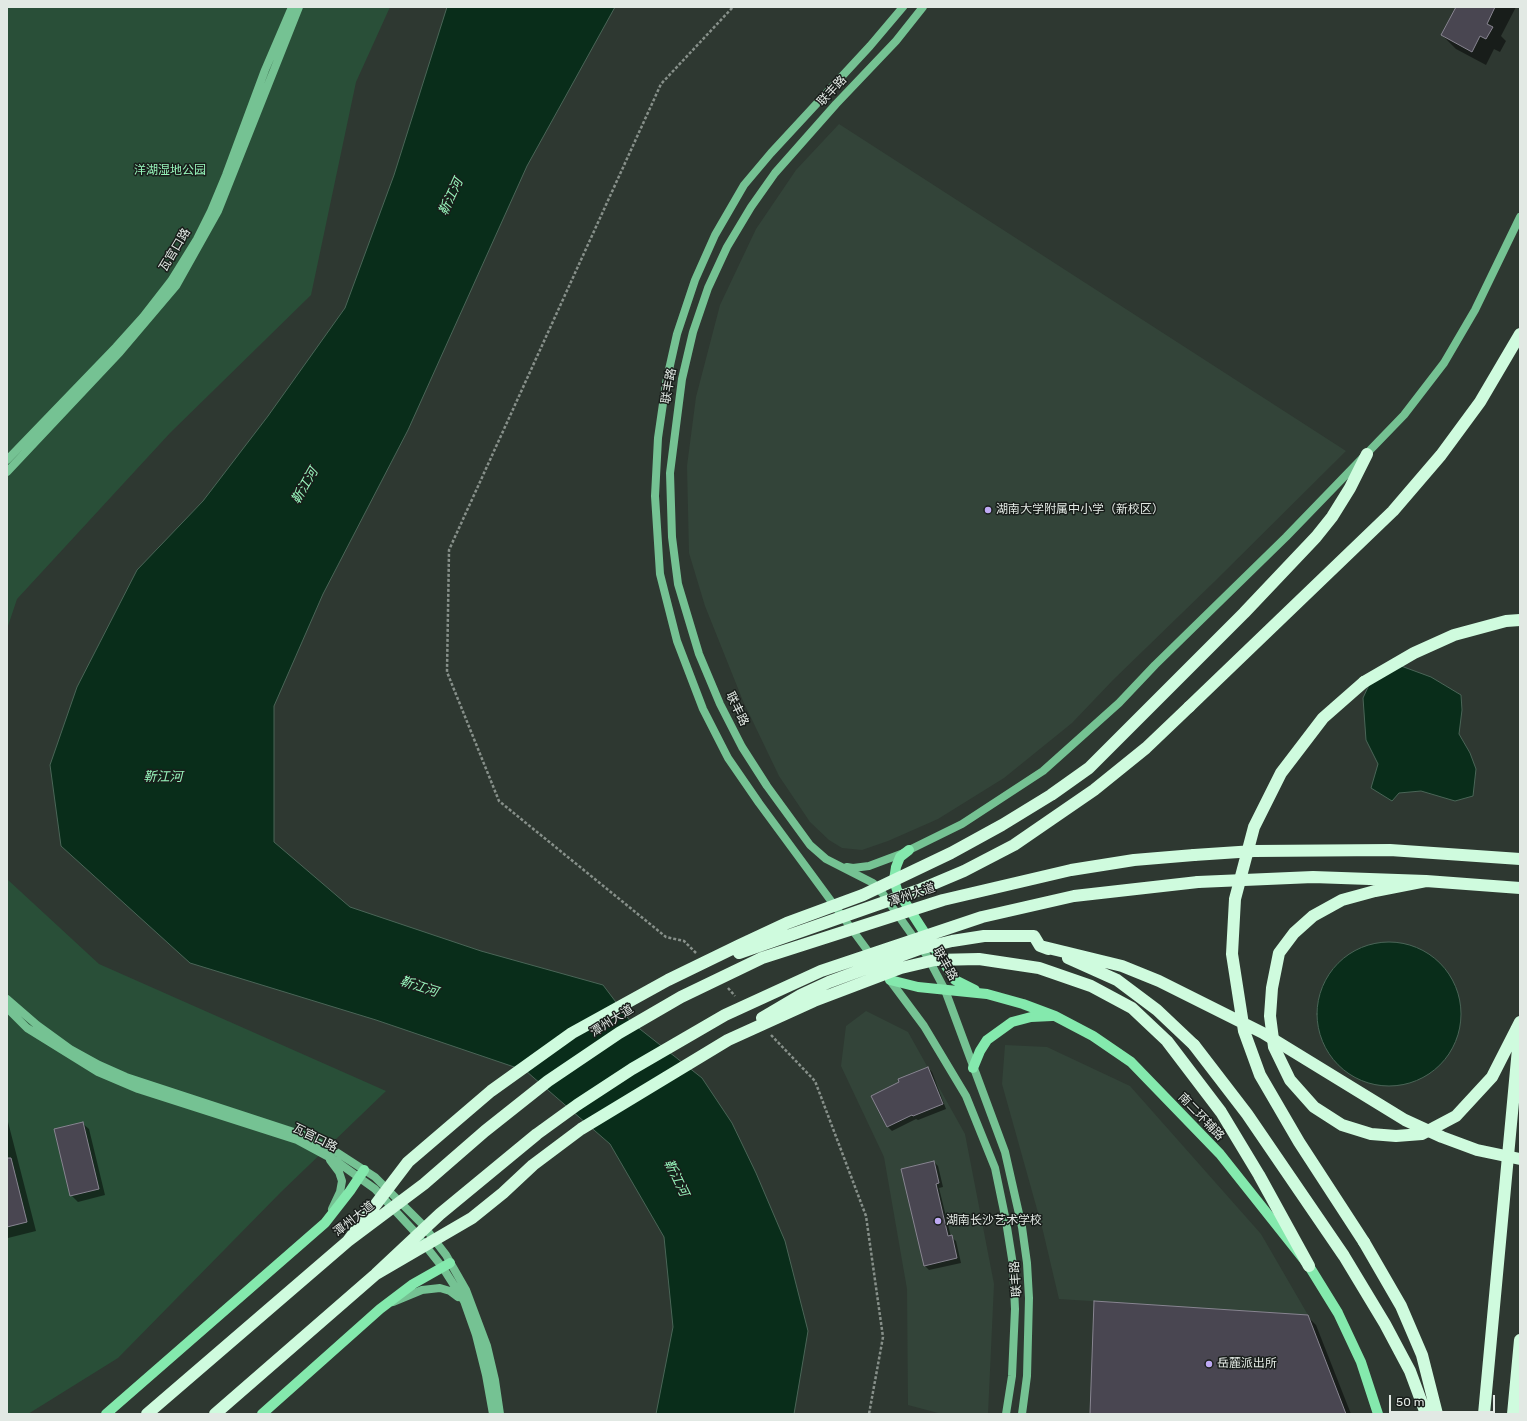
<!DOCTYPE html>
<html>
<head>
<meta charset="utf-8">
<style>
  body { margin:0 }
  #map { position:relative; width:1527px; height:1421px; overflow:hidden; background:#2e3831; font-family:Rubik,sans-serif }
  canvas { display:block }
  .frame { position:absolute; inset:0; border:8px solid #e2e9e4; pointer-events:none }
  .scale { position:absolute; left:1389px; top:1395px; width:106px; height:18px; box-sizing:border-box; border:2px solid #e2e9e4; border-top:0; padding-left:5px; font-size:12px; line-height:14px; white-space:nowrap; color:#e2e9e4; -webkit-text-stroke:3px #191e1b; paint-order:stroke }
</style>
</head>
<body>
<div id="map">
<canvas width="1527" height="1421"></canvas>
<div class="frame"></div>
<div class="scale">50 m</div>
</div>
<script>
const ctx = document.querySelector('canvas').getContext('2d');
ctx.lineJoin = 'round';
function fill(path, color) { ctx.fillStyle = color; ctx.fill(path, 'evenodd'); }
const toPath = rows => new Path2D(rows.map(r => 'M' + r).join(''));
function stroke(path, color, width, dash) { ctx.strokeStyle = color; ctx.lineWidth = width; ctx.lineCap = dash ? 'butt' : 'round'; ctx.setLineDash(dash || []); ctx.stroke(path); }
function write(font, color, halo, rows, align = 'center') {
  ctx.font = font + ' Rubik,"Noto Sans SC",sans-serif'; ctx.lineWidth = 3; ctx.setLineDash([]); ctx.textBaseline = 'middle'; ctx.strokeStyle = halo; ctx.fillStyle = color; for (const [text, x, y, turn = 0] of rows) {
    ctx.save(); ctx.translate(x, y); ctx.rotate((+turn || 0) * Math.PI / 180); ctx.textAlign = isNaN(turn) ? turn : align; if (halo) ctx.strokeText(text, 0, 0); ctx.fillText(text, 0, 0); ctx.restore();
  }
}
const built = toPath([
  [839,124,1346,451,1214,582,1113,680,1072,723,1004,778,938,819,888,841,862,850,842,848,829,840,810,822,779,776,743,701,705,606,689,553,687,466,696,397,720,305,756,229,796,170],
  [866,1011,908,1032,965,1134,994,1284,988,1414,942,1414,908,1405,907,1289,884,1157,841,1066,846,1026],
  [1005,1045,1047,1047,1130,1086,1261,1234,1308,1315,1059,1299,1042,1227,1002,1084]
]);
const green = toPath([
  [7,7,390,7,356,82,311,295,170,433,17,599,7,629],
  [7,879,99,964,386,1091,281,1192,118,1358,28,1414,7,1414]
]);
const water = toPath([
  [447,7,615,7,527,166,408,430,323,594,274,706,274,842,350,907,481,951,603,985,631,1022,702,1078,732,1123,756,1173,785,1241,808,1331,794,1414,656,1414,673,1327,664,1237,610,1144,526,1071,376,1020,190,963,61,846,50,765,77,687,137,570,203,501,268,416,345,308,394,175,447,7],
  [1401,666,1431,677,1461,695,1462,710,1459,734,1470,753,1476,769,1473,796,1455,801,1421,791,1399,793,1392,801,1371,788,1378,764,1366,740,1363,698,1373,676,1401,666],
  '1317 1014a72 72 0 1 1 144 0a72 72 0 1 1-144 0Z'
]);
const shadow = toPath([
  [1457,7,1516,7,1501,36,1506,41,1500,52,1494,49,1486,65,1456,49,1442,35],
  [928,1068,932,1072,946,1109,918,1120,916,1119,892,1131,887,1126,900,1082],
  [7,1118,36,1231,8,1238,7,1238],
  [82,1123,89,1129,105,1195,78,1202,71,1195],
  [934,1162,938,1166,943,1187,939,1188,951,1237,956,1241,961,1263,929,1270,925,1266,902,1169],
  [1307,1316,1316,1325,1351,1414,1091,1414]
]);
const building = toPath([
  [1456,7,1495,7,1487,24,1493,27,1486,39,1480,36,1472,52,1441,35,1456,7],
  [928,1067,943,1104,913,1116,912,1115,887,1127,871,1096,899,1082,898,1079,928,1067],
  [83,1122,99,1189,70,1196,54,1129,83,1122],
  [7,1158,11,1158,27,1222,7,1227,7,1158],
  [934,1161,939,1183,936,1184,948,1236,952,1235,957,1258,924,1266,901,1169,934,1161],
  [1094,1301,1308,1315,1346,1414,1090,1414,1094,1301]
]);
const path = toPath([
  [696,953,684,941,666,937,499,801,447,672,449,550,661,84,733,7],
  [728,988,735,996],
  [771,1035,815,1081,866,1216,883,1337,869,1414]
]);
const secondary = toPath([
  [923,7,896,41,836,104,775,173,751,207,727,247,708,288,693,332,682,379,670,473,672,537,678,584,699,654,720,704,742,747,767,786,810,845,826,859,873,883,883,894,927,956,945,990,1005,1152,1022,1227,1027,1263,1029,1298,1027,1376,1022,1414],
  [7,460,116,347,143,317,171,281,197,239,211,211,226,175,265,70,292,7],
  [7,472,120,352,176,286,218,211,299,7],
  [847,867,853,868,869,866,901,854,962,824,1043,771,1119,703,1155,665,1286,537,1404,415,1444,363,1475,310,1520,217],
  [873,958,759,803,728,758,703,709,677,641,660,574,655,496,658,438,666,383,677,334,695,280,715,235,744,185,771,153,870,46,903,7],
  [889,979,924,1026,966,1096,995,1168,1006,1221,1013,1265,1015,1309,1012,1376,1006,1414],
  [7,999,37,1025,70,1049,99,1065,126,1077,306,1136,338,1153,375,1177,423,1225,446,1255,466,1290,487,1346,495,1380,500,1414],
  [7,1008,27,1028,98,1072,138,1089,297,1140,336,1161,375,1189,413,1230,443,1268,464,1301,476,1335,486,1375,493,1414],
  [330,1160,339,1172,342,1181,340,1192,332,1209],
  [393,1302,422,1290,440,1288,450,1291,458,1297]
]);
const primary = toPath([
  [909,850,900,857,896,867,894,880,897,890,955,980,975,990],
  [890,980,918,987,987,994,1023,1004,1055,1016,1093,1036,1131,1062,1220,1154,1309,1266,1338,1313,1361,1362,1378,1414],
  [973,1068,980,1051,987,1040,1012,1022,1031,1017,1052,1016],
  [106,1414,325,1223,350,1191,364,1170],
  [262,1414,380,1309,413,1284,450,1263]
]);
const highway = toPath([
  [1364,682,1414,653,1454,635,1506,621,1520,620],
  [1189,707,1393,511,1441,455,1480,402,1520,334],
  [1194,855,1254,851,1390,850,1520,859],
  [1426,881,1375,891,1342,900,1313,916,1294,933,1279,953,1272,988,1270,1016,1274,1047,1290,1080,1314,1107,1342,1125,1371,1134,1396,1136,1422,1134,1456,1116,1492,1077,1520,1022],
  [1198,882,1313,877,1426,881,1520,888],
  [1194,1045,1247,1114,1344,1256,1385,1324,1410,1371,1426,1414],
  [1364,1242,1401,1306,1422,1355,1437,1414],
  [1484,1414,1520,1027],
  [1513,1414,1520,1340]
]);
const highwayBridge = toPath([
  [1040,946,1122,966,1159,981,1263,1033,1405,1120,1442,1137,1477,1150,1520,1159],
  [739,953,919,890,964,871,1014,845,1094,790,1146,748,1189,707],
  [1068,958,1117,980,1157,1010,1194,1045],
  [762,1018,801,995,829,982,919,949,952,941,984,936,1034,936,1040,946,1048,949],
  [348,1241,408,1162,491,1091,572,1033,668,980,740,945,787,923,863,895,951,853,1002,825,1051,795,1089,768,1244,613,1316,537,1332,517,1350,488,1367,454],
  [1364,1242,1299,1142,1260,1075,1244,1031,1232,954,1235,899,1254,827,1281,773,1323,718,1364,682],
  [376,1274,472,1218,503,1193,533,1165,581,1129,728,1040,814,1001,901,968,935,960,979,959,1039,968,1091,986,1132,1008,1167,1041,1221,1112,1259,1175,1309,1266],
  [147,1414,348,1241,424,1184,485,1131,548,1081,619,1033,681,997,762,958,943,900,1071,870,1134,860,1194,855],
  [215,1414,376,1274,440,1214,537,1134,577,1105,632,1069,725,1015,821,971,982,917,1074,896,1198,882]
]);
const markers = [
  [988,510,4,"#bea9f4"],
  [938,1221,4,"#bea9f4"],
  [1209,1364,4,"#bea9f4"]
];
const streetNames = [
  ["联丰路",832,91,-47],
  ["瓦官口路",175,250,-59],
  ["联丰路",669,386,-80],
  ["联丰路",737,709,64],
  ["潭州大道",912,895,-18],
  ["联丰路",945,964,61],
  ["潭州大道",612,1021,-32],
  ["南二环辅路",1201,1117,46],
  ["瓦官口路",315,1138,26],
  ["潭州大道",354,1219,-38],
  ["联丰路",1016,1279,-94]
];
const parkNames = [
  ["洋湖湿地公园",170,171]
];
const poiNames = [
  ["湖南大学附属中小学（新校区）",996,510],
  ["湖南长沙艺术学校",946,1221],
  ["岳麓派出所",1217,1364]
];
const waterNames = [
  ["靳江河",451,197,-65],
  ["靳江河",305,486,-60],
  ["靳江河",163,777],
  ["靳江河",419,987,18],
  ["靳江河",676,1178,64]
];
fill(built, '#334439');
fill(green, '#294f38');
fill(water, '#092d1a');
stroke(water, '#4a6557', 1);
fill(shadow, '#0007');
fill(building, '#494651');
stroke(building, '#888591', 1);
stroke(path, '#87908a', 2.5, [3, 2]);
stroke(secondary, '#75c293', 8);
stroke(primary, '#84e9ad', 10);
stroke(highway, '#cffbde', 12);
stroke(highwayBridge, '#cffbde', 12);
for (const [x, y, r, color] of markers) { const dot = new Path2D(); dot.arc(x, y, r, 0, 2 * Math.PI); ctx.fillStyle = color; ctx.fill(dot); stroke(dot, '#191e1b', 1.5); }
write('12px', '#e2e9e4', '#191e1b', streetNames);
write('12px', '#97f5bb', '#191e1b', parkNames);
write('12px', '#e2e9e4', '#191e1b', poiNames, 'left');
write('italic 13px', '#98f7bd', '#191e1b', waterNames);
</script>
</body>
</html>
